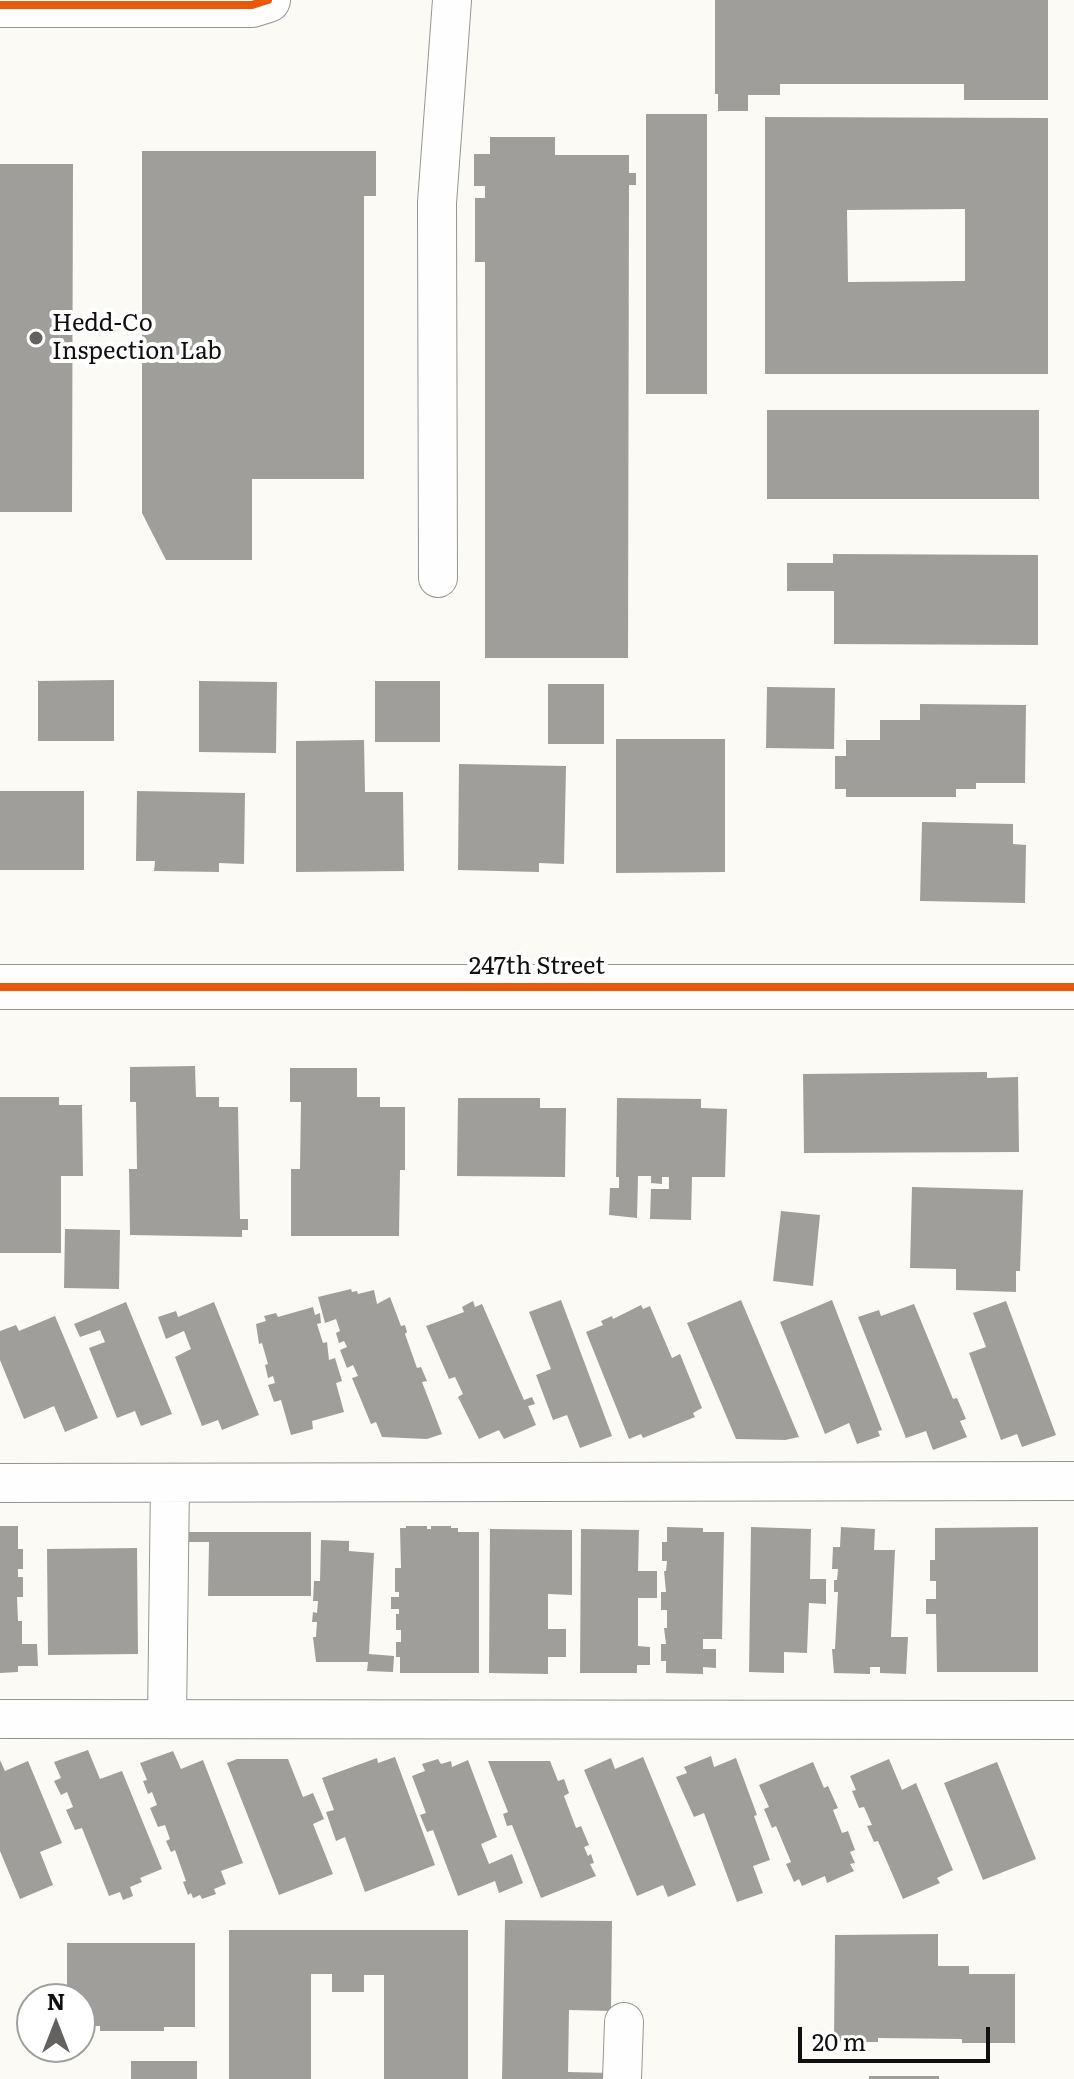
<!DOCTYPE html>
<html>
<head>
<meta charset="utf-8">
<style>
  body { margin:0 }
  #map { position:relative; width:1074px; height:2079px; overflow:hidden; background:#fcfaf5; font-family:Literata,serif }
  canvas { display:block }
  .north { position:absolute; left:16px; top:1983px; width:80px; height:80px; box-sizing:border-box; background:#fff; border:2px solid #9f9f9f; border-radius:50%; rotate:0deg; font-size:22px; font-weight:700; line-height:32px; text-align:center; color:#101010 }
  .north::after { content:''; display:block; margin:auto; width:28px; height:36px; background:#636260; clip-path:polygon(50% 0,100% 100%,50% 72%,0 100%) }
  .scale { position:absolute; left:798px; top:2027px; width:192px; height:36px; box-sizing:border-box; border:4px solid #101010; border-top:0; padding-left:10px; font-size:24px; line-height:28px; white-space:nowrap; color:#101010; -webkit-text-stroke:6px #fff; paint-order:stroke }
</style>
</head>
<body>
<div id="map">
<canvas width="1074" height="2079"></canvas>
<div class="north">N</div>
<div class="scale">20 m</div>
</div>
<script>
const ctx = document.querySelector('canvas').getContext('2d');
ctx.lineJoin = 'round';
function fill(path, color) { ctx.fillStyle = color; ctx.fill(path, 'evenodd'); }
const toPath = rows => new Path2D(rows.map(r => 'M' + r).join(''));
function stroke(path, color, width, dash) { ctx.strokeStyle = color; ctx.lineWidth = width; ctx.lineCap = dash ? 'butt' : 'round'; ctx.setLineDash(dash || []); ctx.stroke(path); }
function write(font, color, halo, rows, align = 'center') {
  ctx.font = font + ' Literata,serif'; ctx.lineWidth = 8; ctx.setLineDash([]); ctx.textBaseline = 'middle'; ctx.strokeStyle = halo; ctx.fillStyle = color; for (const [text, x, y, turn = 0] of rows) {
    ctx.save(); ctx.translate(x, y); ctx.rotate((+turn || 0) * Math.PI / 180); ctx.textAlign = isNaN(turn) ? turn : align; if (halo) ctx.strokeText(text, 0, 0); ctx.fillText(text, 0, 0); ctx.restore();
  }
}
const building = toPath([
  [715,0,1048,0,1048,100,964,100,964,84,780,84,780,95,748,95,748,111,718,111,718,94,715,94],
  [646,114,707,114,707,394,646,394],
  [765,117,1048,118,1048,374,765,374],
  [965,209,965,281,848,282,847,210],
  [490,137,555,137,555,155,629,155,629,173,636,173,636,185,629,185,628,658,485,658,485,262,475,262,475,198,485,198,485,186,474,186,474,154,490,154],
  [142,151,376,151,376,196,364,196,364,479,252,479,252,560,166,560,142,513],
  [0,164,73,164,72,512,0,512],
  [767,410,1039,410,1039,499,767,499],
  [833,554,1038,555,1038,645,834,644,834,591,787,591,787,563,833,563],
  [114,680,114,741,38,741,38,681],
  [199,681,277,682,276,753,199,752],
  [375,681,440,681,440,742,375,742],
  [548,684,604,684,604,744,548,744],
  [767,687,835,688,834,749,766,748],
  [920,704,1026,705,1025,783,976,783,976,789,956,789,956,797,846,797,846,789,835,789,835,756,846,756,846,740,880,740,880,720,920,720],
  [616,739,725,739,725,872,616,873],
  [364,740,365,792,403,792,404,871,296,872,296,741],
  [459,764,566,766,564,864,539,863,539,872,458,870],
  [0,791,84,791,84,870,0,870],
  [137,791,245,793,244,864,219,863,219,872,154,871,155,861,136,861],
  [922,822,1013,824,1013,844,1026,845,1025,903,920,901],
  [195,1066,196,1097,219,1097,219,1107,238,1107,240,1219,248,1219,248,1230,242,1230,242,1237,130,1235,129,1169,137,1169,136,1102,130,1102,130,1067],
  [290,1068,357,1068,357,1097,380,1097,380,1107,405,1107,405,1170,400,1170,399,1236,291,1236,291,1169,300,1169,301,1102,290,1102],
  [987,1072,987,1078,1018,1077,1019,1152,804,1153,803,1074],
  [0,1097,59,1097,59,1105,82,1105,83,1176,61,1176,61,1253,0,1253],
  [458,1098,540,1098,540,1108,566,1108,565,1177,457,1176],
  [617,1098,701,1099,701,1108,727,1109,725,1177,692,1177,691,1220,650,1219,651,1189,669,1189,669,1177,662,1177,662,1184,651,1183,651,1176,638,1176,637,1218,609,1215,610,1188,619,1188,619,1177,616,1177],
  [912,1187,1023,1190,1020,1271,1016,1271,1016,1292,956,1290,956,1269,910,1268],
  [781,1211,820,1215,813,1286,773,1281],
  [65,1229,120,1230,119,1289,64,1288],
  [351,1289,352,1292,357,1291,358,1294,374,1290,377,1304,390,1297,401,1326,405,1325,407,1332,405,1334,417,1368,421,1367,427,1381,422,1382,442,1434,427,1439,382,1437,376,1422,371,1424,352,1378,358,1376,353,1365,347,1368,340,1350,347,1347,344,1341,339,1343,336,1333,340,1331,336,1319,325,1323,318,1297],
  [561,1300,612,1436,580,1448,567,1415,553,1420,536,1375,551,1369,529,1312],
  [741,1300,799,1437,785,1440,736,1439,687,1323],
  [832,1300,882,1430,878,1431,880,1436,857,1444,849,1423,825,1434,780,1322],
  [473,1301,475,1307,482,1304,524,1400,532,1397,535,1404,528,1406,536,1425,504,1439,499,1430,479,1439,458,1397,463,1394,455,1377,449,1379,426,1326,464,1312,462,1307],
  [1006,1301,1056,1435,1022,1447,1017,1434,1001,1440,969,1353,986,1347,973,1313],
  [126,1302,172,1414,141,1426,135,1411,117,1418,89,1348,105,1342,100,1330,80,1337,74,1324],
  [214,1302,259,1415,222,1430,218,1420,202,1426,175,1357,191,1349,184,1331,166,1339,158,1317,176,1311,178,1317],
  [914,1304,953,1399,957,1398,966,1419,960,1421,967,1437,933,1450,926,1431,906,1438,858,1317,879,1310,881,1316],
  [641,1305,643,1309,650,1306,672,1358,680,1354,702,1408,693,1413,695,1417,643,1438,641,1434,629,1439,586,1332,603,1325,601,1321,612,1316,613,1319],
  [313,1307,315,1315,320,1313,321,1323,317,1324,323,1343,327,1342,329,1360,335,1358,342,1381,336,1383,344,1412,312,1421,313,1429,291,1435,281,1400,274,1402,268,1385,275,1383,273,1376,268,1378,265,1365,268,1364,262,1343,259,1344,256,1324,266,1321,264,1316,276,1313,278,1317],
  [55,1316,98,1418,65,1432,54,1406,24,1419,0,1360,0,1331,16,1325,19,1331],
  [0,1526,18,1526,18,1549,23,1549,23,1569,18,1569,18,1577,23,1577,23,1597,17,1597,18,1621,22,1621,22,1644,37,1644,38,1666,18,1666,18,1672,0,1673],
  [406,1526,427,1526,427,1529,431,1529,431,1526,451,1526,451,1528,458,1528,458,1532,479,1532,479,1673,400,1673,400,1657,396,1657,396,1642,401,1642,401,1630,396,1630,396,1614,399,1614,399,1609,391,1609,391,1597,399,1597,399,1592,395,1592,395,1568,401,1568,400,1528,406,1528],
  [667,1527,703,1528,703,1532,724,1532,722,1639,703,1639,703,1649,716,1649,716,1668,703,1667,703,1674,666,1673,666,1661,661,1661,661,1644,666,1644,664,1628,667,1628,667,1610,661,1610,661,1592,666,1592,664,1571,666,1571,667,1561,662,1561,662,1542,667,1542],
  [751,1527,811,1529,810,1579,826,1579,826,1604,809,1603,807,1653,784,1652,784,1673,749,1672],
  [841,1527,875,1529,874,1550,895,1550,891,1637,908,1637,906,1674,880,1673,880,1667,870,1667,870,1674,834,1673,832,1649,835,1649,838,1592,834,1592,834,1580,837,1580,838,1569,832,1569,833,1547,840,1547],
  [1038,1527,1038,1672,937,1672,936,1614,926,1614,926,1599,936,1599,936,1581,930,1581,930,1560,935,1560,935,1528],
  [490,1529,572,1530,572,1595,548,1594,548,1629,566,1629,566,1657,548,1657,548,1674,489,1673],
  [581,1529,639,1530,638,1571,657,1571,657,1598,638,1598,638,1646,650,1647,650,1665,637,1665,637,1673,580,1673],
  [189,1532,311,1532,311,1596,208,1596,209,1542,189,1542],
  [321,1540,349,1541,349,1551,374,1553,369,1654,394,1656,393,1672,367,1671,368,1662,316,1662,313,1637,316,1637,317,1622,312,1622,313,1612,317,1613,318,1601,313,1601,314,1581,320,1581],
  [137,1548,138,1654,48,1655,47,1549],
  [88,1750,100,1779,122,1771,162,1869,140,1878,142,1882,130,1887,133,1896,123,1900,120,1892,109,1896,82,1828,75,1830,66,1810,73,1807,67,1792,61,1795,54,1781,61,1778,54,1762],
  [173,1751,181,1769,203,1760,243,1863,221,1871,226,1884,214,1889,216,1894,202,1899,200,1895,193,1898,191,1893,188,1895,183,1882,186,1881,175,1850,171,1852,166,1841,170,1839,165,1825,158,1827,150,1808,157,1805,152,1792,148,1794,143,1781,147,1780,140,1763],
  [711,1756,714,1767,736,1758,757,1815,754,1816,770,1860,753,1866,763,1893,737,1902,704,1813,694,1817,676,1777,687,1773,684,1767],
  [395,1757,435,1865,365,1892,345,1837,336,1841,326,1812,334,1810,322,1778,377,1758,378,1763],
  [643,1757,696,1885,668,1897,663,1885,637,1896,584,1770,611,1758,615,1769],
  [237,1759,288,1759,303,1797,313,1793,324,1819,313,1824,333,1874,279,1895,227,1763],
  [438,1759,441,1764,451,1761,452,1767,468,1760,497,1837,481,1844,489,1864,512,1854,523,1883,499,1893,495,1881,458,1896,433,1830,427,1832,420,1815,426,1813,412,1776,425,1771,422,1764],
  [889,1759,902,1790,916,1783,953,1870,937,1878,940,1883,903,1899,878,1841,874,1842,867,1826,872,1825,864,1807,859,1808,852,1791,856,1790,850,1776],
  [0,1760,5,1771,28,1761,62,1843,40,1852,53,1885,20,1899,0,1851],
  [488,1761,550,1761,558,1781,564,1779,569,1793,564,1796,576,1828,581,1826,589,1845,584,1847,588,1856,591,1854,594,1863,590,1864,596,1876,541,1898,512,1825,507,1826,503,1814,508,1812],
  [813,1762,824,1788,828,1786,838,1808,833,1810,842,1833,848,1831,855,1850,850,1852,855,1863,850,1864,854,1871,827,1883,825,1876,802,1886,799,1879,794,1882,786,1864,791,1862,776,1826,772,1828,764,1809,769,1807,759,1785],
  [997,1762,1036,1859,983,1880,944,1783],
  [505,1920,612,1921,611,2011,569,2010,568,2072,611,2073,611,2079,502,2079],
  [229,1930,468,1930,468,2079,384,2079,384,1975,364,1975,364,1992,332,1992,332,1974,311,1974,311,2079,229,2079],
  [938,1934,938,1966,969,1966,969,1974,1015,1974,1015,2043,962,2043,962,2039,878,2038,878,2042,834,2042,835,1935],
  [67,1943,195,1943,195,2027,164,2027,164,2031,100,2031,100,2026,80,2026,80,1999,67,1999],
  [131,2061,197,2061,197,2079,131,2079],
  [869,2076,939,2076,939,2079,869,2079]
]);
const lane = toPath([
  [438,578,437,203,452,0],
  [0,1483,1074,1481],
  [0,1719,1074,1720],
  [167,1719,170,1483],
  [622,2079,624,2022]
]);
const street = toPath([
  [0,5,252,5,268,0],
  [0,987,1074,987]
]);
const cycleway = toPath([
  [0,5,252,5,268,0],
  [0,987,1074,987]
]);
const markers = [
  [36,338,8,"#636260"]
];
const poiNames = [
  ["Hedd-Co",52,324],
  ["Inspection Lab",52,352]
];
const streetNames = [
  ["247th Street",537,967]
];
fill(building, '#a09e9a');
stroke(lane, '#969593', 40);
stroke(street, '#969593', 46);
stroke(lane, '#fffefe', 38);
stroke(street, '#fffefe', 44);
stroke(cycleway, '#e8590c', 8);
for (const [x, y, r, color] of markers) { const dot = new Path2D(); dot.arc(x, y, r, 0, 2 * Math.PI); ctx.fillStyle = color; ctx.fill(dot); stroke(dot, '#fff', 3); }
write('24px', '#101010', '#fff', poiNames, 'left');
write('24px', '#101010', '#fff', streetNames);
</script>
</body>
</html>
